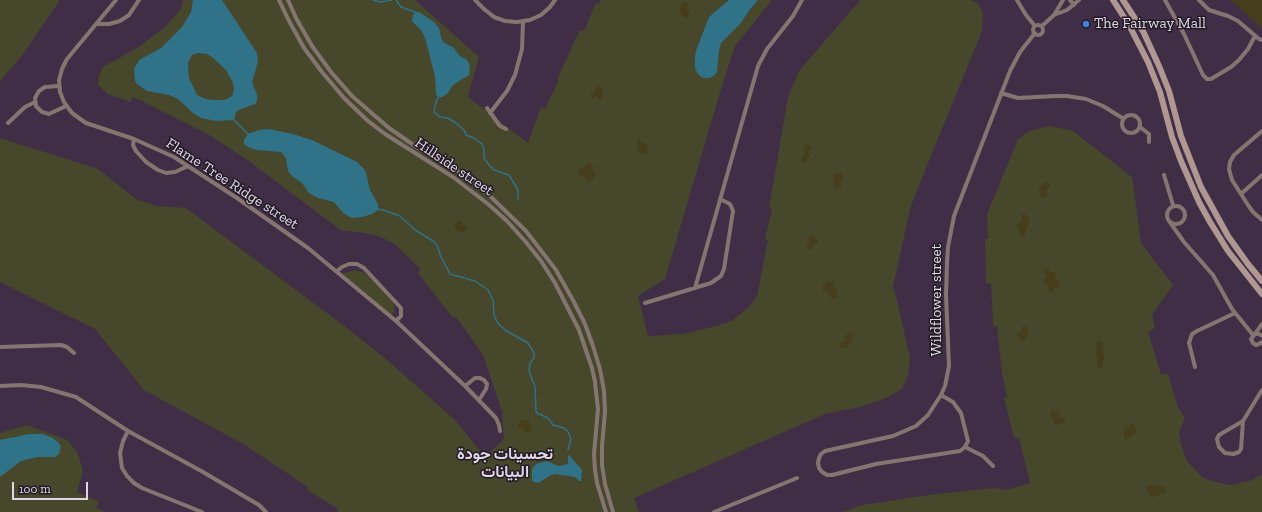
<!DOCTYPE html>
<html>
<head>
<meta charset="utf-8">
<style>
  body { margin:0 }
  #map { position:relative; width:1262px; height:512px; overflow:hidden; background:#402e46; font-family:"Zilla Slab",serif }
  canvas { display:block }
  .scale { position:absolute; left:12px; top:482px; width:76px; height:18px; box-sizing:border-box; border:2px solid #e1d6e6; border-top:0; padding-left:5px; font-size:12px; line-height:14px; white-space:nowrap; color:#e1d6e6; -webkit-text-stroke:3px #221a25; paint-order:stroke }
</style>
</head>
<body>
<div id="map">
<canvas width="1262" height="512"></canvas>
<div class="scale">100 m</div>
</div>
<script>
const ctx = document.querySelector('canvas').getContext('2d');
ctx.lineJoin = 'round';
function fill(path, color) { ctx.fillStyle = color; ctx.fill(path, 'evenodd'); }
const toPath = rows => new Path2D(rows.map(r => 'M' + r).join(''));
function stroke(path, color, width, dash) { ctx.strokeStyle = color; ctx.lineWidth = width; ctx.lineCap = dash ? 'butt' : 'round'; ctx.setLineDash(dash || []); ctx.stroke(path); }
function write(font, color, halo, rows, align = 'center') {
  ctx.font = font + ' "Zilla Slab",Vazirmatn,serif'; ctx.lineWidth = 3; ctx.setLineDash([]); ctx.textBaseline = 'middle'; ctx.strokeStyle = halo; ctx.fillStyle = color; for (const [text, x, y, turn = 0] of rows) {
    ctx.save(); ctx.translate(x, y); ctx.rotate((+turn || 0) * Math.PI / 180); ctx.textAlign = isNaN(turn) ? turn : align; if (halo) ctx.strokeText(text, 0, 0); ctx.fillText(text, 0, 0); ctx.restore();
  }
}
const green = toPath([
  [0,0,60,0,21,57,0,81],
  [183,0,415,0,479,57,468,97,528,143,541,107,545,109,559,80,557,79,580,30,584,31,596,3,599,4,601,0,772,0,735,46,721,89,665,279,638,296,648,336,682,334,717,326,733,320,748,308,757,296,768,240,765,239,772,209,769,208,788,97,799,71,860,0,971,0,979,4,983,15,982,31,911,205,893,287,896,296,910,358,908,375,902,389,884,399,860,407,825,414,634,498,639,512,337,512,338,509,307,490,308,487,245,445,144,390,95,329,0,282,0,138,98,169,136,199,157,206,186,208,347,328,386,359,455,420,485,457,504,439,502,411,483,355,456,317,453,318,418,273,421,270,396,245,379,236,359,232,342,231,249,161,211,136,142,101,132,97,131,102,108,94,98,85,98,78,103,67,137,48,165,27,181,9],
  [1050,126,1073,131,1132,177,1141,243,1173,285,1152,315,1155,328,1148,332,1161,374,1168,374,1178,407,1185,418,1179,433,1181,444,1186,460,1202,477,1211,481,1230,485,1250,481,1262,474,1262,512,843,512,862,505,936,494,994,488,1006,490,1030,483,1019,438,1014,438,1004,398,1007,397,1002,372,997,327,993,325,991,284,986,283,985,239,988,239,987,214,1018,139,1030,131],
  [354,270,363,272,373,279,381,287,395,306,394,312,391,315,342,274],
  [27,425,67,440,78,453,83,471,77,492,99,502,96,508,105,512,0,512,0,433]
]);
const sand = toPath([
  [1231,0,1262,0,1262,29],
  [686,2,689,3,687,8,690,12,689,17,687,19,682,15,680,11,681,5],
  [598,86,601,86,603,90,602,98,599,101,597,96,593,98,590,94,590,92,594,93,594,90,597,89],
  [640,140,643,144,646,143,648,145,647,148,646,149,647,153,645,154,640,154,638,152,639,148,637,145,637,142],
  [807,144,811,148,809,151,810,156,807,159,806,163,804,163,801,160,805,153,803,149,805,147,805,145],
  [590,163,593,165,592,169,596,174,592,180,589,183,586,180,586,177,581,177,578,172,579,169,584,168,587,164],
  [835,173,841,173,843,175,842,179,839,180,842,186,839,188,836,188,833,183],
  [1045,181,1049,183,1050,186,1047,190,1047,196,1043,198,1041,196,1038,189,1041,186,1043,187,1043,183],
  [1022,214,1025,214,1030,219,1025,235,1022,236,1019,233,1018,229,1016,226,1017,223,1021,222],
  [456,221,462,221,462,225,467,227,467,230,463,232,456,230,454,226],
  [813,235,818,240,818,242,813,246,811,250,808,250,806,248,809,241,808,238],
  [1047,268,1050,270,1049,272,1055,272,1056,276,1054,280,1057,279,1060,282,1059,287,1054,288,1053,291,1051,292,1048,290,1049,285,1043,281,1044,278,1047,278,1044,273,1045,270],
  [827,281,832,282,834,284,832,287,837,288,836,293,837,297,836,299,831,298,828,292,822,290,822,286,826,285],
  [1022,326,1027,327,1028,331,1026,339,1023,342,1016,334,1021,332],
  [850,332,853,335,851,342,849,343,846,348,840,348,840,343,845,341,844,337],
  [1098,340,1102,342,1104,345,1102,350,1105,355,1103,361,1103,365,1100,369,1097,366,1097,356,1094,352,1097,349,1096,343],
  [1052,410,1056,413,1059,412,1060,417,1064,417,1065,423,1056,425,1050,414],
  [521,420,527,420,529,421,531,430,529,433,524,432,523,427,521,429,518,428,518,424],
  [1131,423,1134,424,1137,432,1135,434,1131,435,1129,438,1126,440,1124,438,1124,431,1126,427,1130,427,1129,424],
  [1150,485,1164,487,1166,492,1164,494,1160,493,1158,496,1153,497,1146,491,1147,487]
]);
const water = toPath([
  [193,0,222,0,257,53,258,62,252,82,257,95,257,101,255,104,239,110,236,112,234,120,216,121,201,118,193,113,178,99,169,95,147,91,137,84,135,81,134,69,139,60,161,48,182,27,191,12],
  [198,53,207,54,212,57,226,70,233,83,234,90,232,96,225,100,214,100,206,99,197,95,189,78,188,63,192,55],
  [729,0,758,0,751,8,740,24,721,43,719,51,717,72,714,76,709,78,703,78,698,74,695,68,695,55,697,48,709,17],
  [415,12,419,12,434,22,439,28,441,37,443,42,453,47,460,56,467,60,470,65,469,75,453,85,447,94,442,97,438,97,436,94,435,76,425,38,422,31,412,21,413,15],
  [269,129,293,134,312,140,357,162,364,169,366,173,370,190,378,204,378,210,372,214,362,217,353,218,348,216,343,213,334,202,318,198,309,193,302,183,292,176,288,171,286,158,281,152,257,150,250,148,244,144,244,140,248,134,259,130],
  [29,434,43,434,53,438,58,442,61,446,59,454,55,457,37,457,21,461,0,477,0,440],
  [569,455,582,470,581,481,579,481,575,477,555,474,551,475,538,483,532,481,532,469,536,464,547,461,558,466,565,465,568,463,568,456]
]);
const stream = toPath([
  [373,0,381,2,392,0],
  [396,0,401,7,415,12],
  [438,97,435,106,434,112,440,117,448,118,456,123,464,130,466,135,474,138,482,144,484,149,484,158,489,165,494,170,509,175,518,190,518,200],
  [234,120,248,134],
  [378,209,383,210,400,216,415,230,433,241,437,245,441,257,450,274,475,281,488,290,493,300,494,315,497,322,505,330,528,343,534,353,534,358,530,363,529,371,535,387,536,411,537,413,548,418,553,425,564,428,568,432,571,439,568,450]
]);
const street = toPath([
  [116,0,67,59,62,69,59,80,60,92,64,102,72,113,86,123,134,139,174,157,237,198,308,248,396,321,465,386,496,418,499,425,500,431],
  [279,0,289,21,304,48,322,72,344,98,368,121,385,134,453,177,488,204,507,221,525,241,541,261,555,283,579,330,592,368,595,382,598,409,594,454,595,470,597,483,606,512],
  [288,0,296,18,312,46,331,72,352,96,389,128,415,146,461,173,490,196,526,231,556,270,574,302,585,324,593,346,600,369,604,391,605,412,602,446,602,465,605,484,613,512],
  [475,0,484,9,494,17,505,21,517,22,530,20,541,15,550,7,555,0],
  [1017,0,1026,15,1035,26],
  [1070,0,1074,5],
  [1165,0,1184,34,1203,75,1207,79,1211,79,1231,67,1239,60,1248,49,1255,36],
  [1199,0,1209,10,1228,16,1238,21,1259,39,1262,40],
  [1054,15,1067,10,1079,0],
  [97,24,109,24,120,21,129,15,139,0],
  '1033 30a5 5 0 1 1 10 0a5 5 0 1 1-10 0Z',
  [1042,26,1054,15,1063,0],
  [59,86,45,87,39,91,35,98,36,106,42,112,49,114,66,106],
  [1001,93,1018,98,1055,96,1067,96,1086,99,1103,106,1124,119],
  [487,108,500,126,506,129],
  [490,113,507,91,515,75,522,49,523,22],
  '1122 124a9 9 0 1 1 18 0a9 9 0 1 1-18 0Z',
  [8,123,25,107,35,102],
  [1140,127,1149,134,1149,142],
  [1262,131,1234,155,1230,162,1229,169,1232,180,1248,205,1253,212,1262,220],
  [134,139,133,145,136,151,146,162,158,170,166,173,175,172,188,166],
  [1164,175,1173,205],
  [1241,194,1262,175],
  '1167 215a9 9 0 1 1 18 0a9 9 0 1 1-18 0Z',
  [1169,221,1184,242,1213,275,1232,309,1253,335],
  [337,271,342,267,349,264,357,264,364,268,401,308,401,316,396,321],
  [695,288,758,66,767,49,793,16,802,0],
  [645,303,711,283,721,276,724,269,733,211,730,204,720,199],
  [1255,334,1262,324],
  [1262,336,1259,334,1255,334,1251,339,1253,343,1256,345,1259,344,1262,342],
  [0,347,61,345,67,347,74,353],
  [1195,367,1189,343,1192,334,1197,331,1235,313],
  [0,386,21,385,41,387,76,397,128,431,203,472,259,505,266,512],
  [465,386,475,378,480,378,484,380,487,384,486,389,479,400],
  [941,395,953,402,961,413,968,441,965,447,960,451,876,464,832,475,827,475,822,472,819,468,818,463,819,458,821,454,825,451,893,436,916,426,928,415,941,395,945,386,949,366,946,295,947,263,948,247,954,216,1010,71,1020,52,1035,33],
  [1243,421,1241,449,1239,452,1233,454,1225,453,1219,447,1217,439,1219,435,1243,421],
  [1243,421,1262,390],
  [128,431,123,441,120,453,122,468,127,476,134,483,142,488,202,512],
  [965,447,983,456,993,466],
  [714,512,797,478]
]);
const secondary = toPath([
  [1113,0,1129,25,1148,62,1160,92,1172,137,1181,161,1199,202,1210,222,1228,251,1262,294],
  [1123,0,1143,31,1159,66,1169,91,1181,136,1201,187,1228,236,1248,264,1262,281]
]);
const markers = [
  [1086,24,4,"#3f7fe0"]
];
const poiNames = [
  ["The Fairway Mall",1094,24]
];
const streetNames = [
  ["Hillside street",454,167,34],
  ["Flame Tree Ridge street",232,184,33],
  ["Wildflower street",937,300,-90]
];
const neighbourhoodNames = [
  ["تحسينات جودة",505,454],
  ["البيانات",505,472]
];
fill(green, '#46472b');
fill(sand, '#463d1d');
fill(water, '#307287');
stroke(stream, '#307287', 1.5);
stroke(street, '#857571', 4);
stroke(secondary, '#b19791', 6);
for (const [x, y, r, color] of markers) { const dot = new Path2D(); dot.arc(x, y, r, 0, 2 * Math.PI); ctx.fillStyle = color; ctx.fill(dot); stroke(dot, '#221a25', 1.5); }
write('15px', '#e1d6e6', '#221a25', poiNames, 'left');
write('15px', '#e1d6e6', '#221a25', streetNames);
write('bold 16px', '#e1d6e6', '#221a25', neighbourhoodNames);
</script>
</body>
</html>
